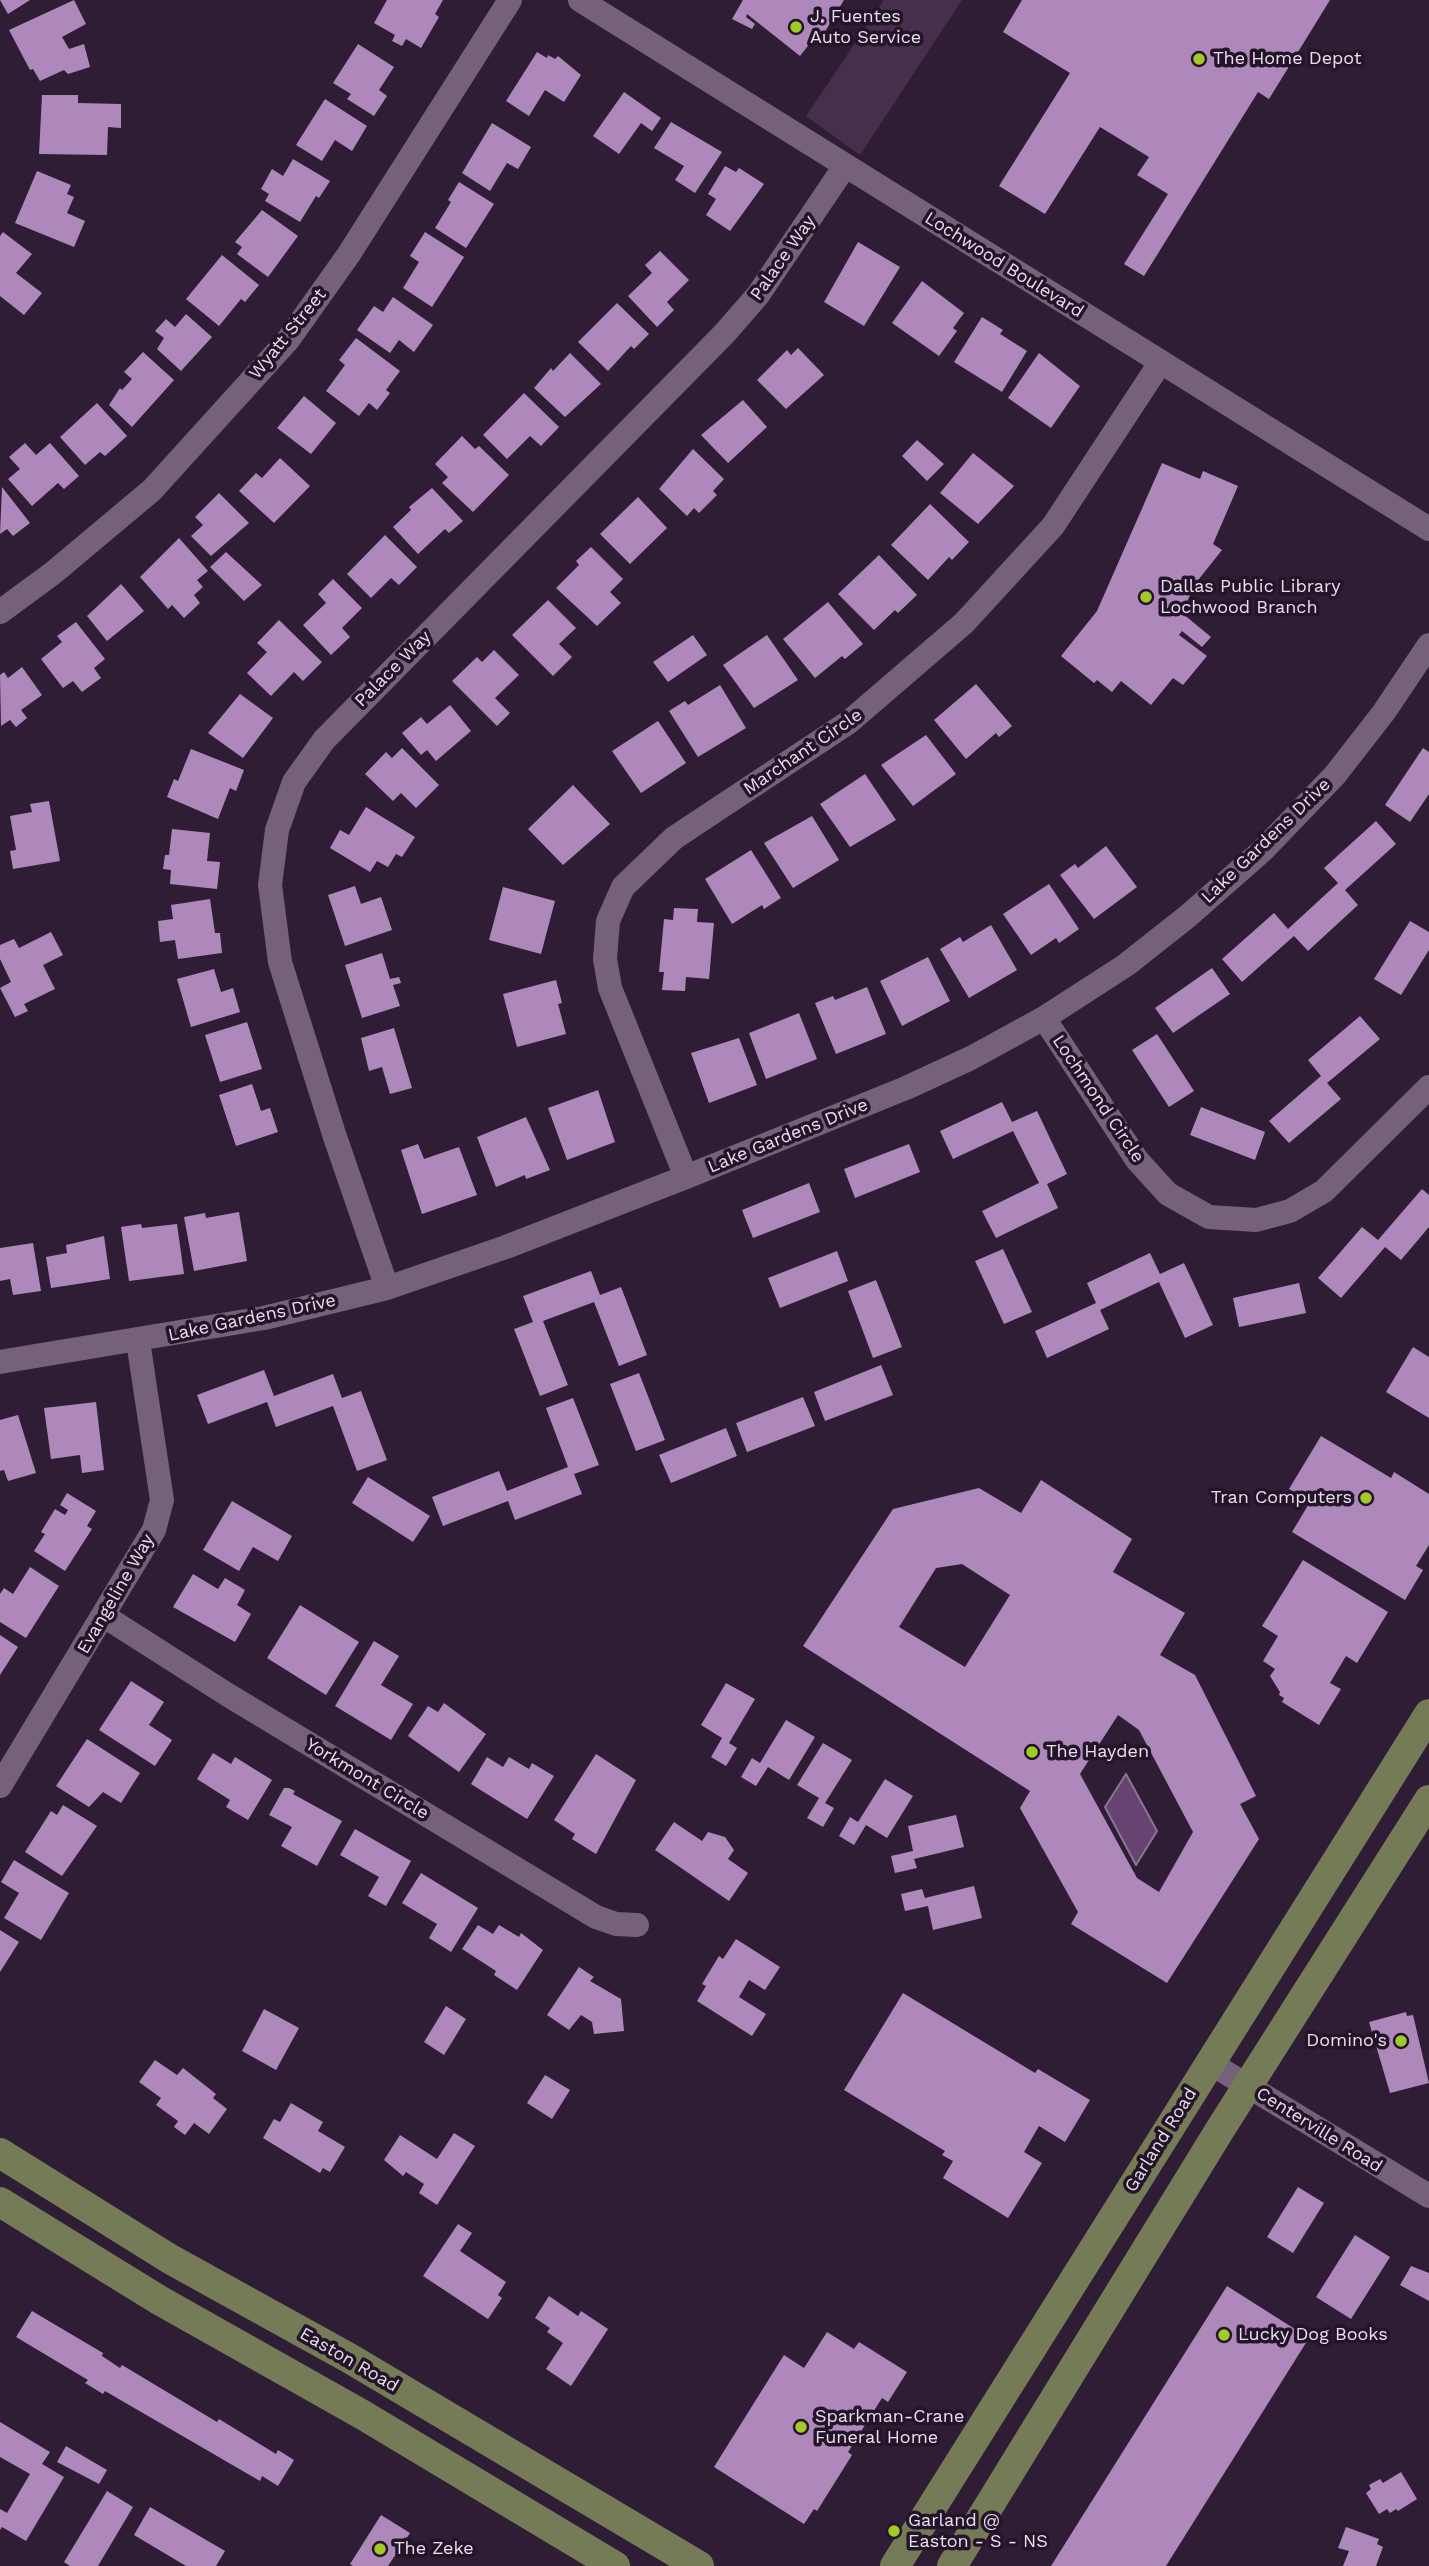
<!DOCTYPE html>
<html>
<head>
<meta charset="utf-8">
<style>
  body { margin:0 }
  canvas { display:block; background:#2e1d34 }
</style>
</head>
<body>
<canvas width="1429" height="2566"></canvas>
<script>
const ctx = document.querySelector('canvas').getContext('2d');
ctx.lineJoin = 'round';
function fill(path, color) { ctx.fillStyle = color; ctx.fill(path, 'evenodd'); }
const toPath = rows => new Path2D(rows.map(r => 'M' + r).join(''));
function stroke(path, color, width, dash) { ctx.strokeStyle = color; ctx.lineWidth = width; ctx.lineCap = dash ? 'butt' : 'round'; ctx.setLineDash(dash || []); ctx.stroke(path); }
function write(font, color, halo, rows, align = 'center') {
  ctx.font = font + ' "Work Sans",sans-serif'; ctx.lineWidth = 7; ctx.setLineDash([]); ctx.textBaseline = 'middle'; ctx.strokeStyle = halo; ctx.fillStyle = color; for (const [text, x, y, turn = 0] of rows) {
    ctx.save(); ctx.translate(x, y); ctx.rotate((+turn || 0) * Math.PI / 180); ctx.textAlign = isNaN(turn) ? turn : align; if (halo) ctx.strokeText(text, 0, 0); ctx.fillText(text, 0, 0); ctx.restore();
  }
}
const green = toPath([
  [884,0,962,0,860,155,806,116]
]);
const water = toPath([
  [1126,1774,1157,1831,1136,1865,1105,1807,1126,1774]
]);
const building = toPath([
  [0,0,30,0,8,14],
  [74,0,86,24,62,37,69,49,84,44,90,67,68,74,64,70,40,81,33,69,30,70,9,30],
  [387,0,443,0,435,14,439,17,421,48,406,39,402,46,392,41,395,35,374,23],
  [743,0,844,0,823,35,817,39,814,38,800,56,747,14,746,17,755,24,752,29,732,19],
  [1022,0,1330,0,1269,99,1258,92,1144,276,1124,264,1168,194,1137,175,1149,157,1100,127,1045,214,999,186,1070,73,1003,32],
  [358,44,394,67,379,90,387,96,374,116,347,99,351,94,333,83],
  [537,52,547,58,548,55,555,59,558,56,581,75,564,102,545,90,529,116,506,101],
  [624,92,661,118,652,131,641,123,619,154,593,136],
  [42,95,78,95,78,103,121,104,121,128,108,127,107,155,39,154],
  [325,99,367,126,352,151,335,140,322,161,296,145],
  [671,122,722,152,695,193,675,180,684,166,654,148],
  [492,123,531,147,518,169,507,163,490,191,462,173],
  [293,159,330,181,319,198,316,196,300,222,265,201,269,194,261,189,272,169,283,176],
  [725,166,736,172,739,168,764,184,730,231,706,215,716,199,708,194],
  [37,171,71,185,67,194,74,197,67,213,85,221,74,247,15,223],
  [459,182,494,204,466,248,435,228,451,202,448,200],
  [262,210,298,236,268,277,237,254,242,247,235,242],
  [3,232,32,254,16,273,42,293,24,315,0,296,0,236],
  [425,232,464,257,432,307,403,288,419,262,410,256],
  [858,242,900,267,864,326,824,302],
  [660,251,689,280,667,302,674,310,657,327,628,296,652,273,645,265],
  [222,255,259,285,245,302,241,299,219,326,186,299],
  [922,281,964,313,953,328,957,331,939,356,892,323],
  [393,297,433,325,414,352,399,340,390,353,357,330,374,306,383,312],
  [617,303,649,334,634,349,631,346,608,371,578,342],
  [186,314,212,337,181,371,157,349,164,338,155,331,166,319,175,327],
  [982,317,1003,330,1000,334,1027,351,1002,392,954,362],
  [356,338,400,371,386,390,390,393,377,410,369,403,359,416,326,391,345,365,339,360],
  [798,348,824,375,786,409,757,380,787,350,791,355],
  [143,352,174,380,132,427,109,405,120,388,122,390,132,379,124,372],
  [570,353,601,384,565,417,534,388,551,368,553,371],
  [1039,353,1080,386,1051,428,1008,398],
  [524,393,559,427,541,446,530,436,507,459,483,435],
  [304,396,336,423,311,454,277,428],
  [743,400,767,427,728,463,701,435],
  [97,403,127,436,105,456,100,452,85,465,60,437],
  [462,436,475,449,479,446,509,475,473,512,442,483,448,477,435,464],
  [917,440,944,464,927,481,902,456],
  [25,443,36,455,50,443,79,476,64,489,58,483,32,506,8,479,20,469,9,457],
  [693,449,724,479,713,491,717,495,699,513,694,508,687,516,659,489],
  [973,453,1014,486,978,524,940,493],
  [280,458,310,486,274,523,239,491,256,473,262,478],
  [1162,463,1200,479,1203,471,1238,486,1213,544,1222,550,1195,584,1182,613,1211,637,1202,647,1182,631,1179,635,1207,656,1183,685,1173,678,1151,705,1121,681,1112,692,1097,680,1094,683,1061,656,1097,611],
  [2,487,30,523,13,536,7,529,0,534],
  [432,488,463,521,449,533,445,529,418,554,393,527,411,510,409,507],
  [219,493,249,523,211,556,191,536,203,525,195,517],
  [638,497,667,528,630,564,600,534],
  [930,504,969,542,952,560,949,557,928,580,891,545],
  [385,535,417,567,399,585,391,578,371,598,347,574],
  [179,538,208,571,197,580,203,587,194,595,200,603,184,618,172,605,168,609,140,577],
  [591,547,623,579,610,592,621,603,597,626,556,588,579,565,576,561],
  [226,552,262,585,244,601,210,567],
  [879,555,917,595,898,613,895,610,874,630,838,594],
  [333,579,362,608,342,628,350,637,331,655,303,625,326,603,318,594],
  [121,584,144,611,107,641,87,616],
  [548,600,576,628,559,644,572,657,553,676,512,635],
  [828,602,863,644,845,659,842,656,815,678,783,639],
  [279,620,322,662,303,681,294,672,271,696,247,673,267,652,257,643],
  [76,622,105,659,94,668,101,678,82,692,73,681,63,688,41,659,62,642,57,636],
  [693,635,707,655,668,682,653,662],
  [767,635,798,680,754,708,723,665],
  [494,650,519,675,495,698,510,713,497,726,452,681,477,657,482,662],
  [22,667,42,695,21,710,27,718,16,727,10,720,1,726,0,675,4,672,8,678],
  [976,684,1012,726,999,737,996,733,966,759,934,720],
  [720,685,746,728,698,757,669,711,685,701,688,705],
  [240,694,273,718,243,758,208,733],
  [450,705,471,731,436,761,427,750,421,755,402,733,421,717,427,724],
  [658,721,686,763,641,793,612,751],
  [926,735,956,774,913,806,881,765],
  [402,748,439,785,416,808,401,793,393,801,365,774,386,752,392,758],
  [1423,748,1429,752,1429,794,1410,822,1385,805],
  [191,749,244,770,236,791,230,788,218,819,167,797,174,779,178,781],
  [865,774,896,820,850,847,820,804],
  [573,785,610,824,563,865,528,829],
  [49,801,60,861,13,869,10,851,16,850,10,816,32,812,30,804],
  [366,807,415,837,402,857,396,854,388,867,377,861,370,872,330,848,340,830,349,835],
  [812,816,839,860,793,888,764,843],
  [1376,821,1396,844,1345,890,1358,905,1308,951,1294,936,1242,982,1222,959,1274,913,1288,929,1338,883,1324,868],
  [172,829,210,833,207,861,220,862,217,889,170,884,171,870,163,869,165,855,169,855],
  [1106,846,1137,887,1094,919,1060,875,1075,864,1078,868],
  [751,850,781,898,764,909,762,905,732,924,705,879],
  [1049,884,1079,929,1059,943,1056,938,1031,955,1003,914],
  [355,886,361,904,381,897,392,930,345,946,328,895],
  [503,887,555,901,541,954,489,940],
  [210,899,215,933,220,933,222,953,178,959,175,940,160,942,158,921,173,919,171,905],
  [674,908,698,909,697,922,714,923,709,979,686,977,685,991,662,990,664,972,659,972,664,919,673,920],
  [1410,921,1429,932,1429,950,1401,995,1374,979],
  [991,925,1017,970,969,998,940,949,960,937,963,942],
  [51,932,63,955,43,965,55,989,24,1004,28,1011,15,1017,0,988,11,982,0,959,0,945,14,939,19,948],
  [382,953,390,979,399,977,401,983,393,985,400,1006,362,1018,345,965],
  [928,957,950,1001,902,1026,880,981],
  [1212,968,1230,994,1173,1033,1155,1008],
  [214,969,221,992,233,988,240,1012,191,1027,177,979],
  [556,980,562,1003,558,1004,566,1034,517,1047,503,994],
  [867,987,886,1034,836,1054,815,1003,833,996,835,1000],
  [799,1013,817,1059,766,1079,749,1033],
  [1360,1016,1380,1039,1327,1083,1341,1099,1289,1143,1269,1121,1321,1076,1308,1060],
  [247,1022,262,1069,220,1082,205,1035],
  [394,1028,412,1088,390,1094,382,1067,369,1071,361,1038],
  [1157,1034,1194,1091,1169,1107,1132,1050],
  [739,1038,757,1085,709,1103,691,1053],
  [252,1084,261,1111,270,1108,278,1132,236,1146,219,1095],
  [598,1090,615,1142,567,1160,548,1108],
  [1002,1102,1012,1122,1037,1111,1067,1174,1047,1184,1058,1208,996,1238,982,1211,1039,1183,1013,1131,953,1159,940,1131],
  [1201,1107,1265,1132,1255,1160,1190,1135],
  [526,1117,550,1170,526,1179,525,1175,496,1187,477,1137],
  [418,1144,424,1159,459,1147,477,1195,422,1214,401,1150],
  [909,1144,920,1172,855,1198,844,1169],
  [809,1183,820,1212,753,1238,742,1210],
  [1422,1189,1429,1195,1429,1227,1401,1260,1385,1247,1341,1298,1318,1278,1362,1227,1378,1240],
  [239,1212,247,1261,194,1271,184,1217,205,1213,206,1218],
  [141,1224,142,1228,177,1224,184,1274,129,1281,121,1227],
  [104,1236,110,1279,51,1288,46,1257,67,1253,66,1245],
  [33,1243,41,1291,13,1295,10,1279,0,1281,0,1248],
  [1003,1249,1032,1312,1004,1324,975,1261],
  [837,1251,848,1281,780,1308,768,1278],
  [1150,1253,1160,1274,1184,1263,1213,1325,1185,1338,1159,1282,1100,1310,1109,1329,1047,1358,1035,1331,1096,1303,1087,1283],
  [591,1271,600,1295,621,1287,647,1355,619,1366,594,1302,543,1321,568,1385,540,1396,514,1329,533,1322,523,1296],
  [876,1280,902,1347,873,1358,848,1291],
  [1299,1283,1306,1313,1239,1327,1233,1298],
  [1413,1347,1429,1357,1429,1418,1386,1392],
  [881,1365,893,1395,825,1421,814,1392],
  [264,1370,274,1396,333,1374,342,1398,361,1391,387,1460,357,1471,333,1406,276,1427,267,1402,208,1424,197,1395],
  [639,1373,665,1440,636,1451,610,1384],
  [803,1397,815,1426,747,1452,736,1423],
  [573,1398,599,1465,574,1474,582,1494,515,1520,508,1501,443,1526,432,1497,499,1471,507,1491,568,1467,546,1408],
  [96,1402,104,1470,82,1473,80,1455,51,1459,44,1408],
  [18,1415,36,1473,8,1481,4,1470,0,1471,0,1420],
  [726,1428,737,1456,671,1483,659,1455],
  [1321,1436,1391,1478,1394,1472,1429,1494,1429,1545,1416,1566,1423,1570,1405,1600,1292,1532,1310,1502,1289,1489],
  [368,1477,430,1516,413,1542,352,1503],
  [1041,1480,1132,1539,1113,1572,1185,1613,1160,1655,1195,1675,1256,1796,1240,1804,1259,1839,1167,1983,1071,1924,1078,1912,1020,1808,1030,1791,803,1646,893,1509,979,1488,1021,1513],
  [962,1564,1010,1595,965,1667,899,1627,936,1568],
  [1118,1715,1139,1730,1193,1832,1159,1892,1137,1878,1080,1774],
  [67,1493,96,1511,87,1526,92,1529,65,1571,34,1551,45,1534,41,1532,55,1509,65,1515,68,1510,60,1505],
  [232,1501,292,1536,278,1561,253,1547,239,1571,203,1550],
  [1303,1560,1388,1612,1357,1663,1346,1656,1330,1683,1341,1689,1319,1725,1282,1702,1284,1698,1279,1695,1280,1692,1270,1676,1275,1669,1263,1661,1278,1636,1262,1626],
  [30,1567,59,1586,26,1638,0,1622,0,1594,4,1588,13,1594],
  [193,1574,218,1589,225,1578,245,1590,237,1605,251,1614,235,1642,173,1607],
  [300,1605,359,1642,326,1695,267,1658],
  [0,1635,18,1647,0,1675],
  [374,1641,399,1656,381,1685,413,1704,391,1740,335,1706],
  [131,1681,164,1702,149,1725,172,1740,155,1766,99,1730],
  [726,1683,755,1699,729,1743,737,1748,726,1766,711,1757,722,1738,701,1725],
  [444,1703,486,1734,459,1772,408,1736,428,1706,438,1712],
  [786,1720,815,1737,789,1780,768,1767,756,1786,741,1777,752,1758,760,1763],
  [87,1739,140,1773,121,1803,103,1792,89,1807,56,1786],
  [823,1743,852,1760,825,1803,834,1808,823,1827,807,1818,819,1798,797,1785],
  [213,1753,231,1764,235,1757,272,1780,248,1820,226,1807,230,1800,197,1779],
  [596,1754,636,1780,596,1854,572,1839,575,1834,554,1820],
  [487,1757,503,1767,509,1757,529,1769,532,1763,554,1776,527,1819,471,1784],
  [885,1779,913,1796,887,1838,866,1825,854,1845,839,1836,850,1817,858,1822],
  [284,1788,289,1788,295,1791,293,1794,342,1821,317,1866,281,1846,292,1827,269,1815],
  [63,1805,97,1826,62,1876,25,1852,51,1811,57,1815],
  [956,1815,964,1847,914,1859,917,1868,895,1873,891,1856,913,1851,908,1826],
  [674,1822,702,1841,708,1832,725,1837,734,1850,728,1859,748,1873,729,1901,655,1850],
  [355,1829,411,1861,386,1906,368,1896,379,1877,340,1855],
  [14,1860,69,1893,41,1940,4,1918,19,1893,1,1882],
  [421,1873,478,1908,451,1952,429,1938,437,1924,402,1903],
  [974,1886,982,1918,933,1930,928,1906,905,1911,901,1894,922,1889,925,1898],
  [478,1925,493,1934,499,1925,519,1937,521,1933,543,1950,517,1990,494,1975,496,1971,462,1949],
  [0,1930,19,1942,0,1972],
  [736,1939,780,1967,765,1990,749,1980,739,1997,766,2014,752,2036,697,2001,706,1986,702,1984,719,1956,723,1959],
  [579,1967,594,1977,590,1981,621,1999,624,2031,594,2034,592,2022,581,2015,569,2030,547,2015],
  [903,1993,1035,2073,1038,2069,1090,2100,1065,2142,1039,2126,1024,2152,1042,2163,1008,2218,943,2178,953,2161,942,2155,945,2151,844,2090],
  [446,2006,466,2019,444,2055,424,2042],
  [264,2009,299,2028,276,2070,242,2051],
  [1406,2012,1407,2016,1413,2015,1429,2083,1390,2093,1369,2022],
  [155,2060,177,2075,183,2068,216,2094,213,2098,227,2109,209,2134,194,2123,185,2135,174,2127,178,2121,156,2105,161,2098,139,2082],
  [545,2075,570,2090,552,2119,527,2103],
  [291,2103,323,2122,318,2131,345,2147,330,2172,323,2168,320,2173,263,2138,274,2119,280,2122],
  [454,2133,475,2146,437,2205,419,2193,424,2184,406,2172,403,2176,384,2160,400,2135,437,2159],
  [1298,2187,1324,2203,1293,2253,1267,2237],
  [458,2224,472,2233,460,2251,506,2282,498,2295,502,2298,488,2319,423,2276],
  [1355,2235,1390,2257,1351,2319,1316,2297],
  [1411,2266,1429,2273,1429,2301,1400,2285],
  [1227,2286,1309,2338,1166,2566,1051,2566],
  [549,2296,578,2316,581,2311,608,2329,571,2386,546,2369,563,2343,547,2332,550,2328,535,2318],
  [32,2311,103,2353,102,2356,120,2368,122,2365,217,2422,219,2419,276,2454,278,2450,294,2460,278,2486,262,2476,260,2481,105,2391,103,2394,85,2383,88,2380,16,2337],
  [827,2332,854,2349,859,2342,907,2372,888,2402,882,2398,848,2452,852,2455,817,2511,814,2509,804,2524,714,2467,784,2355,804,2368],
  [0,2422,50,2452,42,2464,64,2477,26,2541,2,2527,0,2530,0,2509,7,2513,30,2474,0,2457],
  [66,2446,107,2470,99,2484,57,2462],
  [1401,2472,1417,2499,1398,2511,1396,2509,1390,2513,1387,2509,1379,2514,1366,2493,1371,2489,1369,2485,1380,2479,1383,2483],
  [107,2491,133,2507,98,2566,70,2566,64,2562],
  [150,2507,225,2551,216,2566,186,2566,134,2535],
  [381,2515,410,2533,388,2566,353,2566,350,2564],
  [1346,2527,1379,2539,1377,2544,1383,2547,1376,2566,1343,2566,1349,2551,1338,2548]
]);
const minor = toPath([
  [580,0,1429,529],
  [0,612,53,573,152,490,288,340,349,254,510,0],
  [1044,1018,1137,1160,1168,1194,1209,1217,1256,1220,1290,1211,1324,1191,1429,1087],
  [686,1177,610,988,605,959,608,921,623,887,674,838,849,722,964,623,1053,526,1160,363],
  [387,1288,334,1134,280,962,270,885,277,830,294,782,324,740,724,334,758,295,845,166],
  [0,1362,264,1318,387,1288,506,1247,686,1177,906,1088,971,1058,1044,1018,1126,965,1188,916,1263,850,1335,775,1384,712,1429,645],
  [104,1616,228,1695,596,1917,616,1924,637,1925],
  [0,1786,154,1530,162,1500,138,1341],
  [1210,2063,1429,2196]
]);
const major = toPath([
  [0,2153,170,2259,349,2358,699,2566],
  [0,2202,159,2300,363,2415,615,2566],
  [895,2566,1429,1714],
  [952,2566,1221,2128,1429,1800]
]);
const markers = [
  [796,27,7,"#a1c92a"],
  [1199,59,7,"#a1c92a"],
  [1146,597,7,"#a1c92a"],
  [1366,1498,7,"#a1c92a"],
  [1032,1752,7,"#a1c92a"],
  [1401,2041,7,"#a1c92a"],
  [1224,2335,7,"#a1c92a"],
  [801,2427,7,"#a1c92a"],
  [894,2531,7,"#a1c92a"],
  [380,2549,7,"#a1c92a"]
];
const poiNames = [
  ["J. Fuentes",810,17],
  ["Auto Service",810,38],
  ["The Home Depot",1213,59],
  ["Dallas Public Library",1160,587],
  ["Lochwood Branch",1160,608],
  ["Tran Computers",1352,1498,"right"],
  ["The Hayden",1046,1752],
  ["Domino's",1387,2041,"right"],
  ["Lucky Dog Books",1238,2335],
  ["Sparkman-Crane",815,2417],
  ["Funeral Home",815,2438],
  ["Garland @",908,2521],
  ["Easton - S - NS",908,2542],
  ["The Zeke",394,2549]
];
const streetNames = [
  ["Palace Way",783,258,-55],
  ["Lochwood Boulevard",1004,265,32],
  ["Wyatt Street",288,334,-51],
  ["Palace Way",393,669,-45],
  ["Marchant Circle",803,752,-34],
  ["Lake Gardens Drive",1266,841,-44],
  ["Lochmond Circle",1098,1099,56],
  ["Lake Gardens Drive",788,1136,-22],
  ["Lake Gardens Drive",252,1318,-12],
  ["Evangeline Way",116,1594,-60],
  ["Yorkmont Circle",367,1779,31],
  ["Centerville Road",1319,2130,32],
  ["Garland Road",1161,2140,-58],
  ["Easton Road",349,2360,30]
];
fill(green, '#462e4d');
fill(water, '#674372');
stroke(water, '#8e7297', 2);
fill(building, '#af88bb');
stroke(minor, '#75617b', 24);
stroke(major, '#757b57', 30);
for (const [x, y, r, color] of markers) { const dot = new Path2D(); dot.arc(x, y, r, 0, 2 * Math.PI); ctx.fillStyle = color; ctx.fill(dot); stroke(dot, '#241429', 2.5); }
write('18px', '#e9deed', '#241429', poiNames, 'left');
write('18px', '#e9deed', '#241429', streetNames);
</script>
</body>
</html>
